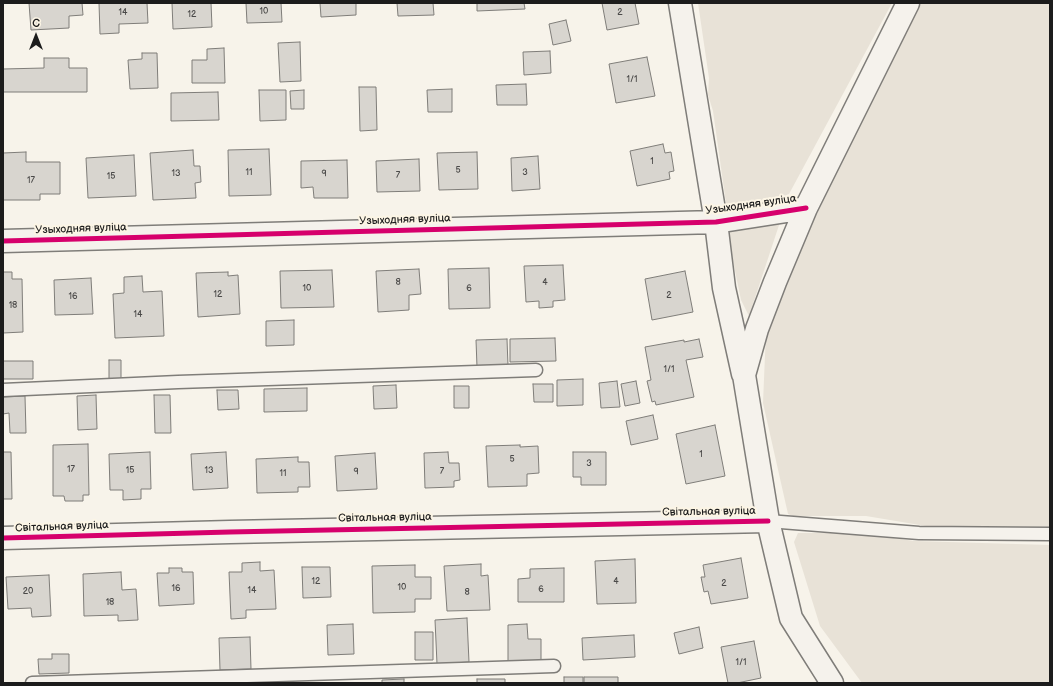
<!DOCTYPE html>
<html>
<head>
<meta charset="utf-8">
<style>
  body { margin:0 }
  #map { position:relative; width:1053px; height:686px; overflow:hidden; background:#f7f3ea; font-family:"Balsamiq Sans",sans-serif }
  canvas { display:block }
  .frame { position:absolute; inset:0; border:4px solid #1c1c1c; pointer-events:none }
  .north { position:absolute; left:16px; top:16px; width:40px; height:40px; -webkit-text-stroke:3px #fcf5e5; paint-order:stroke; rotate:0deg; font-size:11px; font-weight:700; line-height:16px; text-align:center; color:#1c1c1c }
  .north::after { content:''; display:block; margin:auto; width:14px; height:18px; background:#1c1c1c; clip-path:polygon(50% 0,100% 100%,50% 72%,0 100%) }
</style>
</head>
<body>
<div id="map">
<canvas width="1053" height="686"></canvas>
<div class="frame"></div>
<div class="north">С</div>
</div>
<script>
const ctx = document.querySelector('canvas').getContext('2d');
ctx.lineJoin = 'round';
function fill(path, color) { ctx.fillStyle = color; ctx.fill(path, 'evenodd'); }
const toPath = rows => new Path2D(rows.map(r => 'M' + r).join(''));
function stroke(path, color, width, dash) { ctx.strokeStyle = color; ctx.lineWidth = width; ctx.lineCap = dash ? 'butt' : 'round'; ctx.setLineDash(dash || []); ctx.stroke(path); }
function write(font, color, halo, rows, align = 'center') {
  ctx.font = font + ' "Balsamiq Sans",sans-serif'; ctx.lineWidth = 4; ctx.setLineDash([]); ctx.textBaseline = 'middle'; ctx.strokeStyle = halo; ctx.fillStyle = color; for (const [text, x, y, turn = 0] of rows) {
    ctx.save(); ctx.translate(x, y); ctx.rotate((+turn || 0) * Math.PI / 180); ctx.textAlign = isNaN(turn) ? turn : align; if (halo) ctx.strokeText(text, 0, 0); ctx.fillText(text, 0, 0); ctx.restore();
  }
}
const green = toPath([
  [698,3,892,3,789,194,768,203,727,210,713,111,708,95,709,78],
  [918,3,1050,3,1050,527,926,526,866,516,793,516,788,514,763,403,766,331,819,196],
  [782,216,749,316,741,300,727,232],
  [798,533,860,533,914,541,1050,545,1050,683,862,683,820,626,794,542]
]);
const building = toPath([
  [29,3,82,3,83,15,69,16,69,28,31,30,29,3],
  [99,3,147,3,148,23,119,24,119,33,100,34,99,3],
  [172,3,211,3,212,27,173,29,172,3],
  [246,3,281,3,282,22,247,23,246,3],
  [320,3,356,3,356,15,321,17,320,3],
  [397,3,433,3,434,15,398,16,397,3],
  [477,3,524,3,525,9,477,11,477,3],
  [602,3,635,3,639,24,607,30,602,3],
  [566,20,571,41,553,45,549,24,566,20],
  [300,42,301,81,280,82,278,43,300,42],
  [224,48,225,83,192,83,192,60,207,60,207,49,224,48],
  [550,51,551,73,524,75,523,52,550,51],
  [142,53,157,53,158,88,130,89,128,60,142,59,142,53],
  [647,57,655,96,616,103,609,64,647,57],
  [44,58,69,58,69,68,87,68,87,92,3,92,3,69,44,68,44,58],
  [526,84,527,105,497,105,496,85,526,84],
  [359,87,376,87,377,130,360,131,359,87],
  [452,89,452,112,428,112,427,90,452,89],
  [259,90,286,90,286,120,260,121,259,90],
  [304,90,304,109,291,109,290,91,304,90],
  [218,92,219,120,171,121,171,93,218,92],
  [663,144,665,153,671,152,674,171,669,172,670,179,637,186,630,151,663,144],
  [269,149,271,195,229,196,228,150,269,149],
  [193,150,194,166,200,166,201,182,195,183,196,198,153,200,150,153,193,150],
  [26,152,26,162,60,162,60,194,40,194,40,200,3,200,3,153,26,152],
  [477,152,478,189,439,190,437,153,477,152],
  [134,155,136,196,88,198,86,158,134,155],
  [538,156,540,189,512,191,511,158,538,156],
  [419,159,420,191,377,192,376,161,419,159],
  [347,160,348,198,314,198,313,187,301,188,301,161,347,160],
  [563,265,565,300,553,301,553,307,539,308,539,301,526,302,524,266,563,265],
  [489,268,490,308,449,309,448,269,489,268],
  [419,269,421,294,409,295,409,310,378,312,376,271,419,269],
  [332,270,334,307,281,308,280,271,332,270],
  [685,271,693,312,652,320,645,279,685,271],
  [3,272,12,272,12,279,22,279,23,332,3,333,3,272],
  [228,272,228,276,238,275,240,314,198,317,196,273,228,272],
  [142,276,143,292,162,291,164,336,115,338,113,294,124,293,124,277,142,276],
  [91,278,93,314,55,315,54,280,91,278],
  [294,320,294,345,266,346,266,321,294,320],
  [555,338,556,361,510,362,510,339,555,338],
  [507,339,508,366,477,367,476,340,507,339],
  [699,339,703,357,686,360,694,397,656,405,655,401,652,402,647,381,651,380,645,347,684,340,684,342,699,339],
  [109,360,121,360,121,379,109,380,109,360],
  [3,361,33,361,33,379,3,379,3,361],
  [583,379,583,405,557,406,557,380,583,379],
  [617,381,620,407,601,408,599,383,617,381],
  [636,381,640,403,625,406,621,384,636,381],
  [533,384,553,384,553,402,534,402,533,384],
  [396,385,397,408,374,409,373,386,396,385],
  [454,386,469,386,469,408,454,408,454,386],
  [307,388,307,411,264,412,264,389,307,388],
  [217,390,238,390,239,409,218,410,217,390],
  [96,395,97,429,78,430,77,396,96,395],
  [154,395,170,395,171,433,155,433,154,395],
  [25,396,26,433,10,433,9,413,3,414,3,397,25,396],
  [653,415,658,439,631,445,626,421,653,415],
  [715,425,725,476,686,484,676,434,715,425],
  [88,444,89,495,83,495,83,501,65,501,64,496,53,496,53,445,88,444],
  [520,445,520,447,538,446,539,473,527,474,527,486,488,487,486,446,520,445],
  [3,452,11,452,12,499,3,499,3,452],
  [150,452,151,489,141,489,141,499,123,500,123,490,110,490,109,454,150,452],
  [226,452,228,488,193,490,191,454,226,452],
  [448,452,449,463,459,463,460,480,454,481,454,487,425,488,424,453,448,452],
  [573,452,606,452,606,485,581,485,581,477,573,477,573,452],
  [375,453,377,489,337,491,335,456,375,453],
  [298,457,298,462,309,462,310,487,298,487,298,492,257,493,256,459,298,457],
  [741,558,748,598,711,604,708,591,704,592,701,577,705,577,703,565,741,558],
  [635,559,636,603,597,604,595,561,635,559],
  [260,562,260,571,274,570,276,609,246,610,246,618,231,619,229,572,242,572,242,563,260,562],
  [481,564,481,576,488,575,490,610,447,611,444,566,481,564],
  [415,565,415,577,431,577,431,599,415,599,415,612,373,613,372,566,415,565],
  [302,567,330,567,331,597,303,598,302,567],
  [169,568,182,568,182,572,193,572,194,604,159,606,157,573,169,573,169,568],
  [564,568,564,602,518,602,518,579,530,578,530,569,564,568],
  [121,572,122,590,136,589,138,620,118,621,118,615,84,616,83,574,121,572],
  [49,575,51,616,32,617,31,608,8,609,6,577,49,575],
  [467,618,469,662,437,664,435,620,467,618],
  [353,624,354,654,328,655,327,625,353,624],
  [527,624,528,639,541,639,541,662,508,662,508,625,527,624],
  [699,627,703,648,679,654,674,633,699,627],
  [415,632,433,632,433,660,415,660,415,632],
  [634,635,635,657,583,660,582,638,634,635],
  [250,637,251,669,220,670,219,638,250,637],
  [754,641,761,678,737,683,728,683,721,647,754,641],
  [52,654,69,654,69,673,39,674,38,659,52,659,52,654],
  [564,677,583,677,583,683,564,683,564,677],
  [584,677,618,677,618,683,584,683,584,677],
  [404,679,404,683,382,683,382,680,404,679],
  [477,679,505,679,505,683,477,683,477,679]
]);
const service = toPath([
  [3,390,178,382,536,370],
  [768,521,919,533,1050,534],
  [32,683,554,666]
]);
const minor = toPath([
  [680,3,716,222,724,288,743,374],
  [3,241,716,222,806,208],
  [3,538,230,532,768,521],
  [832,683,791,618,768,521,744,375,757,329,775,282,806,208,908,3]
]);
const cycleway = toPath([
  [3,241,716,222,806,208],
  [3,538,230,532,768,521]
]);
const numberNames = [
  ["10",264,12],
  ["14",123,13],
  ["2",620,13],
  ["12",192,15],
  ["1/1",632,80],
  ["1",652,162],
  ["5",458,171],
  ["11",249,173],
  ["3",525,173],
  ["13",176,174],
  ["9",324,174],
  ["7",398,176],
  ["15",111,177],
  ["17",31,181],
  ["8",398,283],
  ["4",545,283],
  ["10",307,289],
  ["6",469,289],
  ["12",218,295],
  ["2",669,296],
  ["16",73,297],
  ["18",13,306],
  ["14",138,315],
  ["1/1",669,370],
  ["1",701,455],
  ["5",512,460],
  ["3",589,464],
  ["17",71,470],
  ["15",130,471],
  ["13",209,471],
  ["9",356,472],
  ["7",442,472],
  ["11",283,474],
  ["12",316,582],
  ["4",616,582],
  ["2",724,584],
  ["10",402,588],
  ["16",176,589],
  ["6",541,590],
  ["14",252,591],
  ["20",28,592],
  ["8",467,593],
  ["18",110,603],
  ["1/1",741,663]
];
const streetNames = [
  ["Узыходняя вуліца",751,205,-8],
  ["Узыходняя вуліца",405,220,-2],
  ["Узыходняя вуліца",81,229,-2],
  ["Світальная вуліца",709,512,-1],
  ["Світальная вуліца",385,518,-1],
  ["Світальная вуліца",62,527,-2]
];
fill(green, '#e8e2d7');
fill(building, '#d8d5cf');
stroke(building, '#7f7d79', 1);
stroke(service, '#7f7d79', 15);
stroke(minor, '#7f7d79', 25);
stroke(service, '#f5f2ec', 12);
stroke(minor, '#f5f2ec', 22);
stroke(cycleway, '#d6006c', 5);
write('9px', '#4b4a49', null, numberNames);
write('11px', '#1c1c1c', '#fcf5e5', streetNames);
</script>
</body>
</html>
